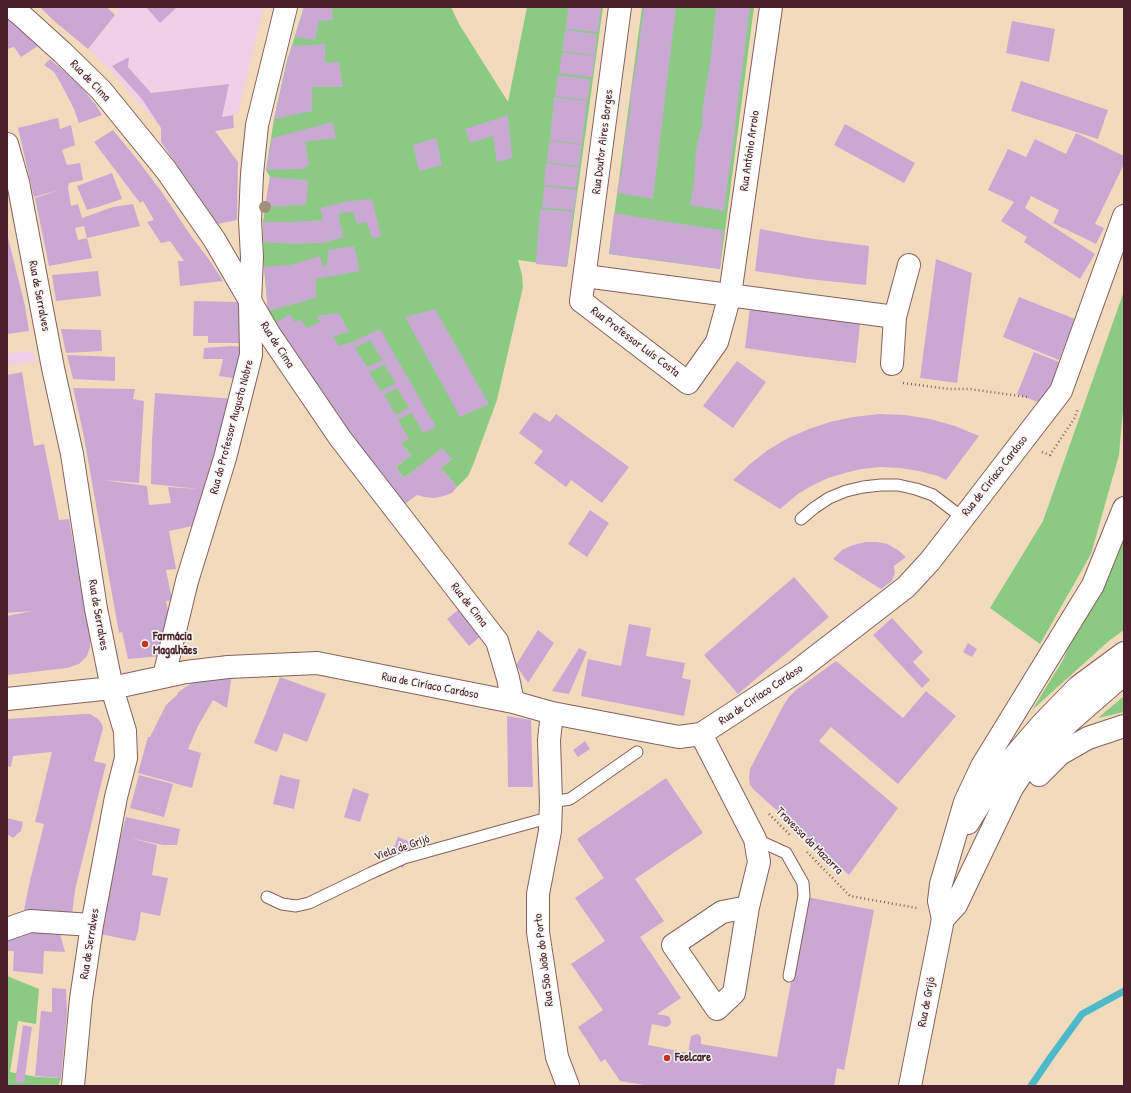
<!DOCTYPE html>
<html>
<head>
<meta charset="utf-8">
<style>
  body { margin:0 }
  #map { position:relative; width:1131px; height:1093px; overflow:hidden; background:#f2dbbd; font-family:"Patrick Hand",sans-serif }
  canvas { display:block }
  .frame { position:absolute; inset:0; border:8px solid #4a1f2b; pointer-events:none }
</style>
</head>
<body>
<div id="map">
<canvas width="1131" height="1093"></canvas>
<div class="frame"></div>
</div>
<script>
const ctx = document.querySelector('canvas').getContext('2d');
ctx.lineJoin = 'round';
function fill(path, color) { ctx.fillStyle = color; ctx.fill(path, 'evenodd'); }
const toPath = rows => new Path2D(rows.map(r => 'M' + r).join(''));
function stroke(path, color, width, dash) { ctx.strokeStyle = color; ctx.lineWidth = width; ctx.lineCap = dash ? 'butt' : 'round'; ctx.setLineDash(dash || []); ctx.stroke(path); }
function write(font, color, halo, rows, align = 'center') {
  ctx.font = font + ' "Patrick Hand",sans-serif'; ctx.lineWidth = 3; ctx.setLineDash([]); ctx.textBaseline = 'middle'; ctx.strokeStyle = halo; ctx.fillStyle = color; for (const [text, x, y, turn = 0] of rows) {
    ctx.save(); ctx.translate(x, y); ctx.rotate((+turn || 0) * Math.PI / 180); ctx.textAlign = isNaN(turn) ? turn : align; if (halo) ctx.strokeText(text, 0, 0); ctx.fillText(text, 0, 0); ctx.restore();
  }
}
const built = toPath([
  [113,7,264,7,238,114,161,128,109,69,88,49,118,12],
  [33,351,36,362,14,365,7,364,7,353]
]);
const green = toPath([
  [304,7,451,7,459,24,508,102,527,7,603,7,567,267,518,260,522,275,523,287,497,400,473,465,468,476,457,487,441,468,452,459,442,449,404,478,396,467,411,455,401,443,275,323,268,311,264,267,263,222,270,177,266,170,274,119,287,61],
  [642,7,754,7,720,269,609,254],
  [1124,291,1124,398,1119,455,1091,554,1040,644,990,608,1043,521],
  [1124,515,1124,630,1110,640,1032,710,1063,660],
  [1124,696,1124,712,1098,718],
  [7,976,39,989,36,1024,18,1021,10,1072,37,1077,61,1078,58,1086,7,1086]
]);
const stream = toPath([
  [1031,1086,1050,1058,1082,1014,1124,991]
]);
const building = toPath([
  [40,7,107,7,115,15,88,49,54,21],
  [146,7,177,7,160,23],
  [304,7,332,7,333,20,319,21,315,40,295,37],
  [568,7,601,7,598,32,566,29],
  [644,7,676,7,653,199,617,193,622,169,625,138,630,113,631,93,637,59],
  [716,7,750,7,738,101,732,155,727,185,724,211,690,205,694,181,696,149,702,125,703,105,711,57],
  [7,17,9,17,38,46,21,57,14,47,7,49],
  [1012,21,1055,29,1049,62,1006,53],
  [565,30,597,34,595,55,562,51],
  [325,44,325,63,339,62,343,87,312,87,312,111,274,119,287,61,292,46],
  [562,52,595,56,592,77,559,73],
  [129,57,128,67,151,93,229,84,222,117,233,115,234,128,215,131,238,162,237,220,218,224,161,142,161,128,142,99,112,66],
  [50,59,78,83,96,105,102,115,79,123,74,109,60,82,54,72,44,65],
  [558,75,590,79,588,100,555,96],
  [1021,81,1108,110,1098,139,1011,111],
  [554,97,587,101,582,144,550,140],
  [508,115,512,158,497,162,493,136,470,143,465,129],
  [58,118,60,129,71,125,75,145,62,150,67,165,80,163,83,180,69,183,68,187,71,206,78,204,82,218,113,207,133,204,140,226,87,238,84,226,75,228,78,240,87,238,92,258,49,266,35,198,59,190,34,197,18,128],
  [333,122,336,138,305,142,309,165,303,169,266,170,272,138],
  [845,124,915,163,904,183,834,145],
  [113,130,136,158,161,191,191,236,208,258,223,281,180,286,178,261,184,261,170,241,161,243,147,222,154,220,143,201,140,203,94,142],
  [1076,133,1124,156,1124,164,1095,224,1104,228,1096,244,1053,223,1059,210,1031,196,1025,208,1095,254,1080,279,1024,242,1027,237,1001,221,1014,202,988,190,1008,149,1026,157,1035,139,1066,154],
  [436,138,442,165,419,171,413,145],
  [549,141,582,145,579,166,547,162],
  [546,163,579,167,576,188,544,185],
  [112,173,122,199,101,206,87,210,77,186],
  [270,177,308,180,306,205,265,207],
  [544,186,577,190,574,211,542,207],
  [372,199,381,236,373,239,366,222,357,224,353,212,339,213,339,220,344,237,324,243,293,244,264,242,263,222,293,222,323,220,320,208,349,201],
  [540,209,573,212,567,267,536,264],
  [614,213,668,222,723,230,720,269,609,254],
  [760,229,814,239,869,246,866,285,808,279,755,271],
  [7,234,25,306,29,331,7,334],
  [354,246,360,271,316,279,316,298,268,311,264,267,290,265,320,256,323,267,327,265,328,250],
  [936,259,972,273,957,383,920,378],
  [98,271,101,296,56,301,52,275],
  [1019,297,1075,319,1059,360,1003,337],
  [194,301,238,302,241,308,246,343,208,343,208,336,193,336],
  [750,307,804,316,860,324,856,363,799,356,745,348],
  [435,309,489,404,460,417,405,317],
  [339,313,349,332,333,336,339,346,352,342,380,329,436,427,423,433,412,413,398,419,409,439,401,443,411,455,396,467,404,478,442,448,452,459,441,468,457,487,452,493,444,496,434,498,424,497,417,495,405,504,369,460,275,323,290,314,294,322,300,319,307,328,320,322,316,316],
  [370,340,382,360,388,358,367,367,355,348],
  [384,365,396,383,381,391,369,372],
  [397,388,409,408,396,415,384,395],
  [61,329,101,330,102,351,66,353],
  [232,346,244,347,239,379,219,376,223,359,203,359,204,348],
  [1034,352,1064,364,1048,406,1017,394],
  [67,355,115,357,115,381,73,379],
  [737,361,766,382,733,428,703,406],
  [22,372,34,446,44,444,59,520,69,519,84,602,87,616,90,634,90,647,87,656,79,664,67,668,7,675,7,616,32,611,7,613,7,375],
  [73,388,135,389,133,399,144,401,139,483,104,480,147,486,149,505,171,503,168,487,199,489,151,484,152,440,155,393,236,399,197,525,169,531,176,569,166,570,172,600,166,601,171,624,162,656,128,659,122,632,119,633,83,432],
  [534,412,550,422,556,414,629,467,602,503,571,480,566,487,534,463,543,451,519,433],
  [879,414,905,415,930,419,955,426,979,436,946,480,938,476,919,471,900,468,881,467,861,469,845,473,828,478,813,485,798,494,780,509,733,480,750,464,768,450,788,438,809,429,830,422,853,417],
  [590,510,609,523,587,557,568,544],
  [866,542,877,542,887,544,898,550,906,557,894,566,895,573,892,581,881,589,833,559,842,550,853,545],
  [794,577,829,617,738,694,704,655],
  [463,606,486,632,469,646,447,619],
  [892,618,923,652,913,662,930,680,922,688,873,635],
  [629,624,651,628,646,656,685,663,682,678,691,680,684,716,581,696,588,659,621,666],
  [538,630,554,643,528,683,516,665],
  [968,643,977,649,972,657,963,652],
  [579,648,587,652,569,694,552,691],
  [836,661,903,718,926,691,956,716,898,784,831,727,819,741,898,808,849,875,754,790,750,785,749,779,750,769,782,708,788,698,796,690],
  [232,674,227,708,213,700,198,726,188,749,201,753,192,788,138,773,148,737,150,737,166,705,178,694,177,693,193,682,209,677],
  [280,677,326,694,307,742,284,733,277,752,254,743],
  [84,714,90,714,98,719,102,724,103,728,94,761,106,764,75,890,72,915,24,910,29,885,44,824,35,822,52,752,13,756,11,767,7,766,7,719],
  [507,716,531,720,533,787,508,787],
  [585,741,590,749,578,757,573,750],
  [139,775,173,784,164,817,130,808],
  [280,775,300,780,294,809,273,804],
  [666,778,703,833,635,879,664,921,640,937,681,998,657,1014,668,1016,670,1018,671,1022,670,1025,666,1027,652,1024,648,1045,688,1053,691,1036,694,1035,698,1034,701,1037,701,1044,777,1057,807,897,874,910,844,1070,837,1068,834,1086,650,1086,620,1081,605,1059,601,1062,578,1027,603,1010,571,964,605,941,575,898,604,878,577,839],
  [353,788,369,794,360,822,344,817],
  [126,817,180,829,177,845,163,845,130,838,157,845,152,875,168,878,160,916,141,912,138,932,135,941,100,934,121,836],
  [7,818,23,822,21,831,13,838,7,834],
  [398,837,413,843,403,868,388,862],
  [58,926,65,952,44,951,43,974,13,971,14,951,7,951,7,935],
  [52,988,66,989,67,1014,61,1078,35,1076,41,1011,52,1012],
  [23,1025,32,1027,24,1083,15,1082]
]);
const path = toPath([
  [903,383,949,389,969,389,1027,397],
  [1042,452,1050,455,1074,419,1078,409],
  [769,814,790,835],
  [807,852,850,896,917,908]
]);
const service = toPath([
  [801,519,814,508,829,498,846,491,863,487,881,485,898,485,916,489,933,495,963,518],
  [551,802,570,799,637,752],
  [755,839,786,853,803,883,804,896,789,976],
  [267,897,282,904,296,906,309,903,371,873,404,858,551,817]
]);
const minor = toPath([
  [11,7,20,14,63,53,101,90,166,170,214,239,270,335,340,438,497,641,508,678,513,702],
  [620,7,581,301,688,383,717,342,730,295,771,7],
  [7,144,18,182,53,368,72,454,96,609,112,688,125,731,126,758,116,797,92,925,81,999,73,1086],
  [585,276,895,317],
  [892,364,895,317,909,265],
  [164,676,187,581,225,458,251,355,250,303,252,257,250,220,252,174,257,125,286,7],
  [7,699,112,688,186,672,228,667,317,663,513,702,552,713,679,737,701,734,796,672,906,587,930,561,1061,391,1124,216],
  [552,713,549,740,551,802,550,831,538,894,538,932,557,1057,568,1086],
  [701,734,755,839,759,862,748,907,734,993,717,1009,673,945,722,912,748,907],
  [7,929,30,921,92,925]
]);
const secondary = toPath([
  [910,1086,943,919]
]);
const motorway = toPath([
  [1039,775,1060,754,1088,738,1124,726],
  [968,823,997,776,1042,724,1078,687,1124,653],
  [943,919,939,901,941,884,965,802,982,766,1093,585,1124,508],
  [943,919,956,905,1012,788,1024,770,1069,722,1124,674]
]);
const trees = [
  [265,207]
];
const markers = [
  [145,644,4,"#c8321e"],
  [667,1058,4,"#c8321e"]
];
const streetNames = [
  ["Rua de Cima",90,81,46],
  ["Rua Doutor Aires Borges",603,142,-83],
  ["Rua António Arroio",750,151,-82],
  ["Rua de Serralves",39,296,79],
  ["Rua Professor Luís Costa",635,342,37],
  ["Rua de Cima",277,345,57],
  ["Rua do Professor Augusto Nobre",232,427,-75],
  ["Rua de Ciríaco Cardoso",995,476,-52],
  ["Rua de Cima",469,605,52],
  ["Rua de Serralves",98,615,80],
  ["Rua de Ciríaco Cardoso",430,686,11],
  ["Rua de Ciríaco Cardoso",761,695,-34],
  ["Travessa da Mazorra",809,841,45],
  ["Viela de Grijó",402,848,-19],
  ["Rua de Serralves",90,944,-81],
  ["Rua São João do Porto",544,960,-97],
  ["Rua de Grijó",927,1002,-79]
];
const poiNames = [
  ["Farmácia",153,637],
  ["Magalhães",153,651],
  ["Feelcare",675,1058]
];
fill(built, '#eed0e7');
fill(green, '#8bca82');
stroke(stream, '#4fb9cc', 7);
fill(building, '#c9a9d4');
stroke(service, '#85615e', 13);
stroke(minor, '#85615e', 24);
stroke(secondary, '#85615e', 24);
stroke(motorway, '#85615e', 24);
stroke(path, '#85615e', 2.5, [1, 3]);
stroke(service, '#fff', 11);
stroke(minor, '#fff', 22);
stroke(secondary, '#fff', 22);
stroke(motorway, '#fff', 22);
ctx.fillStyle = '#a1907b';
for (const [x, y] of trees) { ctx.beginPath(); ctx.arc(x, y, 6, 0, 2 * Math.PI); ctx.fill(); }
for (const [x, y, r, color] of markers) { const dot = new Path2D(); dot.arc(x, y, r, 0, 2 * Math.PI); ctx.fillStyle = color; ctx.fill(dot); stroke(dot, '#f6f6f2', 1.5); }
write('12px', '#4a1f2b', '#f6f6f2', streetNames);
write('bold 12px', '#4a1f2b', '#f6f6f2', poiNames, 'left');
</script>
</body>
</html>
